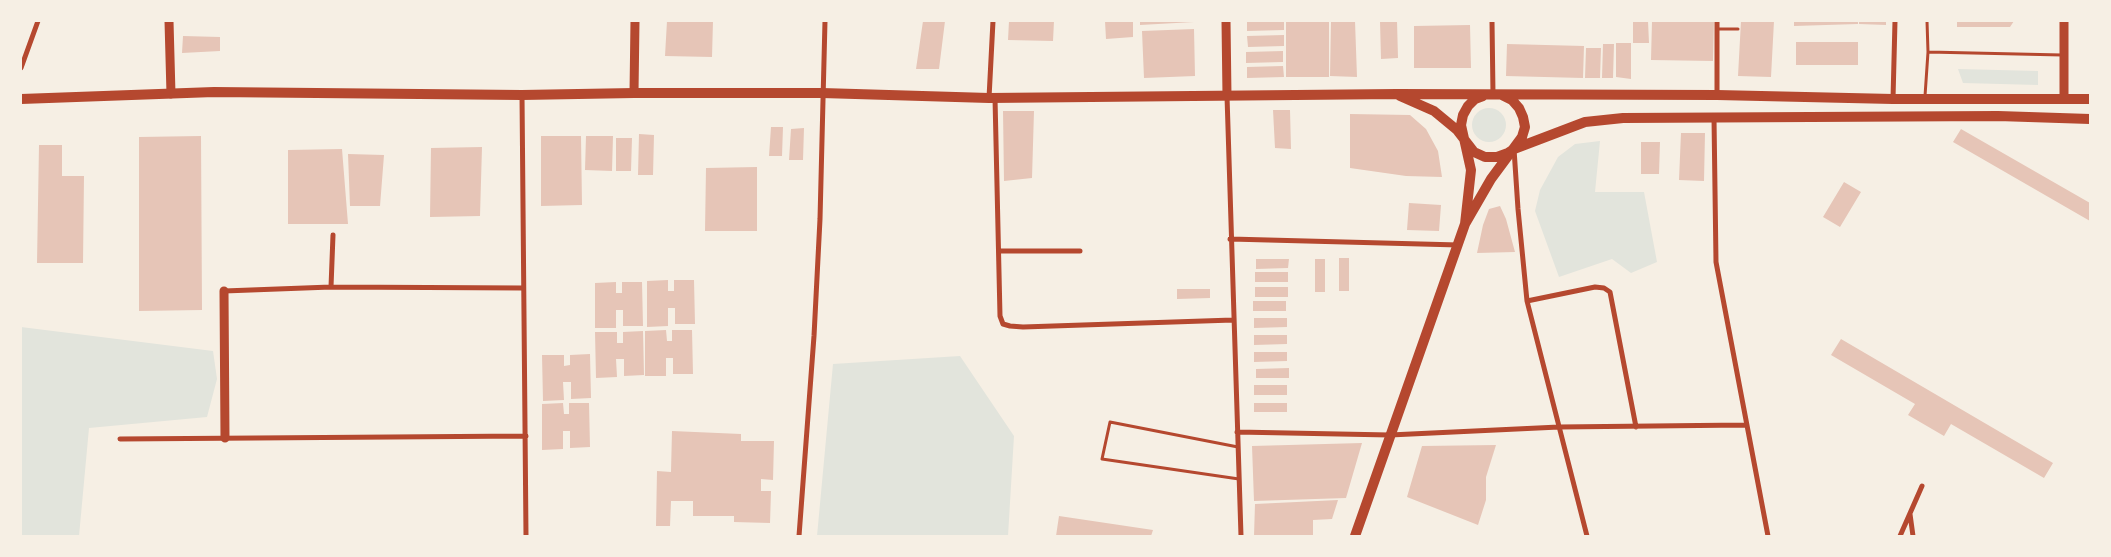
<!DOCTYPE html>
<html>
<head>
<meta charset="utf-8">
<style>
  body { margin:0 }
  #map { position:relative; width:2111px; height:557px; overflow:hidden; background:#f6efe4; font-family:"Exo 2",sans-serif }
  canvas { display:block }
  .frame { position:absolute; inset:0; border:22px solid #f6efe4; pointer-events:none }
</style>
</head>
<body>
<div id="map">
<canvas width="2111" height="557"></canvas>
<div class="frame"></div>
</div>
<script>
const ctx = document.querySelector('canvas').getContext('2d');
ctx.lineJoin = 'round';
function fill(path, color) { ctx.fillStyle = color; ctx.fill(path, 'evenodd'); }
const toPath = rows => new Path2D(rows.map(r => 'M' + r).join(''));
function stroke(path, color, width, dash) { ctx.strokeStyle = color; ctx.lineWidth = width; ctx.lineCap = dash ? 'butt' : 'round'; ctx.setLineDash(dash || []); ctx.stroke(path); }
const green = toPath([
  [1958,69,2038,71,2038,85,1963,83],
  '1472 125a17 17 0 1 1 34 0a17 17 0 1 1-34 0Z',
  [1600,141,1595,192,1644,192,1657,262,1631,273,1612,259,1559,277,1535,211,1540,190,1558,157,1575,144],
  [21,327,213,351,217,379,207,417,89,428,79,536,21,536],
  [960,356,1014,436,1008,536,817,536,833,364]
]);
const building = toPath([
  [667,21,713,21,712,57,665,56],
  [923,21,945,21,939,69,916,69],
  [1009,21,1054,21,1053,41,1008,40],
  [1105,21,1133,21,1133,37,1106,39],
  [1140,21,1194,21,1194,22,1140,25],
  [1247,21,1284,21,1284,30,1247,31],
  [1286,21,1329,21,1329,77,1286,77],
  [1331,21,1355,21,1357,77,1330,76],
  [1380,21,1397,21,1398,58,1381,59],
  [1633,21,1648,21,1649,43,1633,43],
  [1652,21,1714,21,1713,61,1651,60],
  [1741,21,1774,21,1771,77,1738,76],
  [1794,21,1858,21,1858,24,1794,26],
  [1859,21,1886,21,1886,25,1859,24],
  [1957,21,2014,21,2010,27,1957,27],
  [1470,25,1471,68,1414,68,1414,26],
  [1194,29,1195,76,1144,78,1142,31],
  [1284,35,1284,46,1248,47,1247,36],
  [183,36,220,37,220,51,182,53],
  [1796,42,1858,42,1858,65,1796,65],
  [1616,43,1631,43,1631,79,1616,77],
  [1507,44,1584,46,1583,78,1506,76],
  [1603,44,1614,44,1613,78,1602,78],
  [1586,48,1601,48,1600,78,1585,78],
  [1283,51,1283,62,1246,63,1246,52],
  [1283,66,1284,77,1247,78,1247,67],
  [1273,110,1290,110,1291,149,1275,148],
  [1003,111,1034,111,1032,178,1004,181],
  [1350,114,1410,115,1426,129,1438,151,1442,177,1406,176,1350,168],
  [771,127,783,127,782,156,769,156],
  [804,128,803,160,789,160,791,129],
  [1961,129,2090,203,2090,221,1953,142],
  [1681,133,1705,133,1704,181,1679,180],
  [639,134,654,135,653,175,638,175],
  [201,136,202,310,139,311,139,137],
  [541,136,581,136,582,205,541,206],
  [586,136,613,136,612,171,585,170],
  [616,138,632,138,631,171,616,171],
  [1641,142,1660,142,1659,174,1641,174],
  [39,145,62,145,62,176,84,176,83,263,37,263],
  [482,147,480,216,430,217,431,148],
  [342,149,348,224,288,224,288,150],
  [348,154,384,155,380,206,350,206],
  [757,167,757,231,705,231,706,168],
  [1844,182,1861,192,1840,227,1823,217],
  [1409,203,1441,205,1439,231,1407,230],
  [1500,206,1506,219,1515,252,1477,253,1483,225,1489,209],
  [1339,258,1349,258,1349,291,1339,291],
  [1256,259,1289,259,1288,268,1256,269],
  [1315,259,1325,259,1325,292,1315,292],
  [1255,272,1288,272,1288,282,1255,282],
  [668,280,668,291,674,291,674,280,694,280,695,324,675,324,675,308,668,308,668,326,647,327,647,281],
  [616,282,616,293,622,293,622,282,642,282,643,326,623,326,623,310,616,310,616,328,595,328,595,283],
  [1255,287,1288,287,1288,297,1255,297],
  [1177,289,1210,289,1210,298,1177,299],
  [1253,301,1286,301,1286,311,1253,311],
  [1254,318,1287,318,1287,327,1254,328],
  [666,330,667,341,672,341,672,330,692,330,693,374,673,374,673,358,666,358,666,376,645,376,645,331],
  [643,331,644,375,624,376,624,359,616,359,617,377,596,378,595,332,617,332,617,343,623,343,623,332],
  [1254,335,1287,335,1287,344,1254,345],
  [1841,339,2053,463,2044,478,1951,424,1944,436,1908,415,1915,404,1831,355],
  [1254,352,1287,352,1287,361,1254,362],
  [590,354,591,398,571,399,571,382,563,382,564,400,543,401,542,355,564,355,564,366,570,365,570,355],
  [1289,368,1289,378,1256,378,1256,369],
  [1254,385,1287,385,1287,395,1254,395],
  [563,403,564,414,569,414,569,403,589,403,590,447,570,448,570,431,563,431,563,449,542,450,542,404],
  [1254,403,1287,403,1287,412,1254,412],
  [672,431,741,434,741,441,774,441,773,480,761,479,761,491,771,491,770,523,734,522,734,516,693,516,693,501,671,501,670,526,656,526,657,471,671,472],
  [1362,443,1346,498,1254,501,1252,446],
  [1496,445,1486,477,1486,500,1478,525,1407,497,1422,446],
  [1338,500,1332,519,1313,520,1313,536,1254,536,1255,504],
  [1059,516,1153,530,1151,536,1056,536]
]);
const service = toPath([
  [1717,29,1738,29],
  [1928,52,2062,55],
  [1925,96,1928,52,1927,21],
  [1238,447,1110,422,1102,459,1239,479]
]);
const minor = toPath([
  [1492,21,1493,94],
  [21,68,38,21],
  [522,95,526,536],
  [1717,95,1717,21],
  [1227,96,1241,536],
  [989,98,993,21],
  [995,98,1000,316,1003,324,1010,326,1023,327,1233,320],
  [1893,99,1895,21],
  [1714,118,1716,262,1768,536],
  [1514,149,1518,209,1527,301,1587,536],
  [1230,239,1459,245],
  [1000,251,1080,251],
  [331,287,333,235],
  [224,291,331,287,523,288],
  [1527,301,1595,287,1604,288,1610,292,1636,427],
  [1237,432,1390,435,1559,427,1745,425],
  [120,439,526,436],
  [1910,514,1913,536],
  [799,536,814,336,820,219,825,21],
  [1900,536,1922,486]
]);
const tertiary = toPath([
  [634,93,635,21],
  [224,291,225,438]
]);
const secondary = toPath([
  [169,21,171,94],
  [1226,21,1227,96],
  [2064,99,2064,21]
]);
const primary = toPath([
  [1400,96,1434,111,1457,130,1474,152,1485,157,1497,157,1508,153,1514,149,1585,122,1623,118,1998,116,2090,119],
  [21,99,214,92,522,95,634,93,822,93,989,98,1397,94,1717,95,1893,99,2090,99],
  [1465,224,1491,179,1522,137,1525,127,1523,117,1519,108,1512,100,1502,95],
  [1355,536,1465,224,1471,170,1461,125,1463,115,1468,106,1475,99,1483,96]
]);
fill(green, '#e2e4dc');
fill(building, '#e6c5b7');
stroke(service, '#b5482f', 3);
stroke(minor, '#b5482f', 5);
stroke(tertiary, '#b5482f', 9);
stroke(secondary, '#b5482f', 9);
stroke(primary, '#b5482f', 10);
</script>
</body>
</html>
